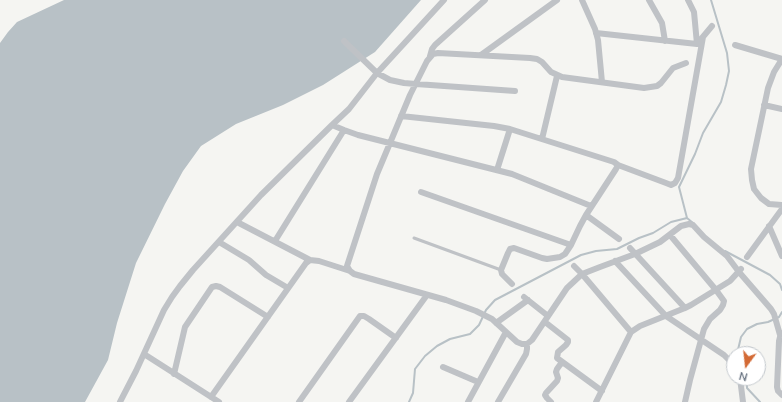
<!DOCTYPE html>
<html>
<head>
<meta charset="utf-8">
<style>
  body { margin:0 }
  #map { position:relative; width:782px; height:402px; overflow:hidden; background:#f5f5f2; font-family:Mulish,sans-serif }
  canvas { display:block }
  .north { position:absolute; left:726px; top:346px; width:40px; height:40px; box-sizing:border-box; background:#fff; border:1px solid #c2c7cc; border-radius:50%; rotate:195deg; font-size:11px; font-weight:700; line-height:16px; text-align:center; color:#677280 }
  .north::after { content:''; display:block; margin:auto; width:14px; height:18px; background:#d36a35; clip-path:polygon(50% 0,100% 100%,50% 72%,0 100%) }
</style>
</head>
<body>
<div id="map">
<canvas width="782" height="402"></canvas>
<div class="north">N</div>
</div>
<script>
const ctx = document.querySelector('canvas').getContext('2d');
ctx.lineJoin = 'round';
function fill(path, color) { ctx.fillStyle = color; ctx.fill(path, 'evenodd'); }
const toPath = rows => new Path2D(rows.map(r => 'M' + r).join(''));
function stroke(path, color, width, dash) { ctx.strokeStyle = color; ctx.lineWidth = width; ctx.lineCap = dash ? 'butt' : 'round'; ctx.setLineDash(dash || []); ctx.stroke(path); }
const water = toPath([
  [64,0,421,0,375,52,323,85,283,105,236,124,201,146,183,171,165,204,136,263,117,323,108,360,85,402,0,402,0,43,8,32,17,22]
]);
const stream = toPath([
  [693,223,687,218,679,187,695,154,703,133,721,102,726,85,729,71,727,53,711,0],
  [725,251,770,275,780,284,782,290],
  [737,354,741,337,747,329,757,324,768,322,779,317,782,312],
  [747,378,747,388,760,402],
  [409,402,413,393,415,369,425,356,437,346,450,339,470,334,479,325,486,310,495,300,581,255,596,251,617,249,639,238,653,233,671,222,687,218]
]);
const lane = toPath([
  [414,238,501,270]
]);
const street = toPath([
  [582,0,595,29,598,40,602,82],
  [649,0,662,23,665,41],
  [688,0,694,12,697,44],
  [596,33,697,44,712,26],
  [344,41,377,73,390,80,404,83,416,84,515,91],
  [735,45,782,59],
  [481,55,557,0],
  [430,56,432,49,435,45,485,0],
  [782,59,774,72,768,88,751,169,752,180,754,189,761,198,769,204,782,205],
  [686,63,673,68,661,83,657,86,644,88,562,77,551,72,542,62,537,59,530,58,438,53,433,54,427,61,410,95,390,143,377,174,347,266,350,271,354,274,446,300,476,311,492,319,517,342,522,344,527,344,532,340,567,288,582,274,600,267,635,254,660,242,681,226,689,224,693,225,704,237,727,256,739,272,771,309,774,314,780,335],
  [764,105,782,109],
  [401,116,494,126,510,129,614,162,618,165,616,169,586,215,580,226,571,245,565,254,560,257,547,259,542,258,514,248,510,249,508,253,501,270,502,274,512,284],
  [332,125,344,130,358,135,512,174,591,206],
  [542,139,557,76],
  [618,165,666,183,671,185,675,183,678,178,703,37],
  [497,170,510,129],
  [421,192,571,245],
  [586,215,619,239],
  [237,222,310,260],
  [769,226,782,256],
  [670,235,716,290,724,301,723,305,720,310,710,319,704,329,690,380,685,402],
  [275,241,344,130],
  [219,242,249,260,266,275,288,288],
  [630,248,685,308],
  [747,257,782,209],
  [615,261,666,316,724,355,734,365],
  [574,266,582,274,631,332],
  [524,297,548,316],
  [545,322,568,340,568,342,566,345,558,352,557,358,602,391],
  [496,323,528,300],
  [781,333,779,341,777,387,778,391,782,395],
  [144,354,219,402],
  [443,367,478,382],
  [174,374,185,327,212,287,216,286,220,287,268,317],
  [740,378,743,402],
  [211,397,306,263,310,260,319,261,350,271],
  [120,402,136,371,164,310,172,297,180,286,193,270,261,195,332,125,349,109,377,73,444,0],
  [299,402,360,316,364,316,369,319,396,338],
  [349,402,427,295],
  [468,402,506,332],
  [498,402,526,354,527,349,527,344],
  [551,402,547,398,545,395,546,393,557,381,558,378,556,372,557,369,562,362],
  [596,402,631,332,640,326,685,308,691,305,730,281,741,269]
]);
fill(water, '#b8c1c6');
stroke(stream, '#b8c1c6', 2);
stroke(lane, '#bfc2c6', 3);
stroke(street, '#bfc2c6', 6);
</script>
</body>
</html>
